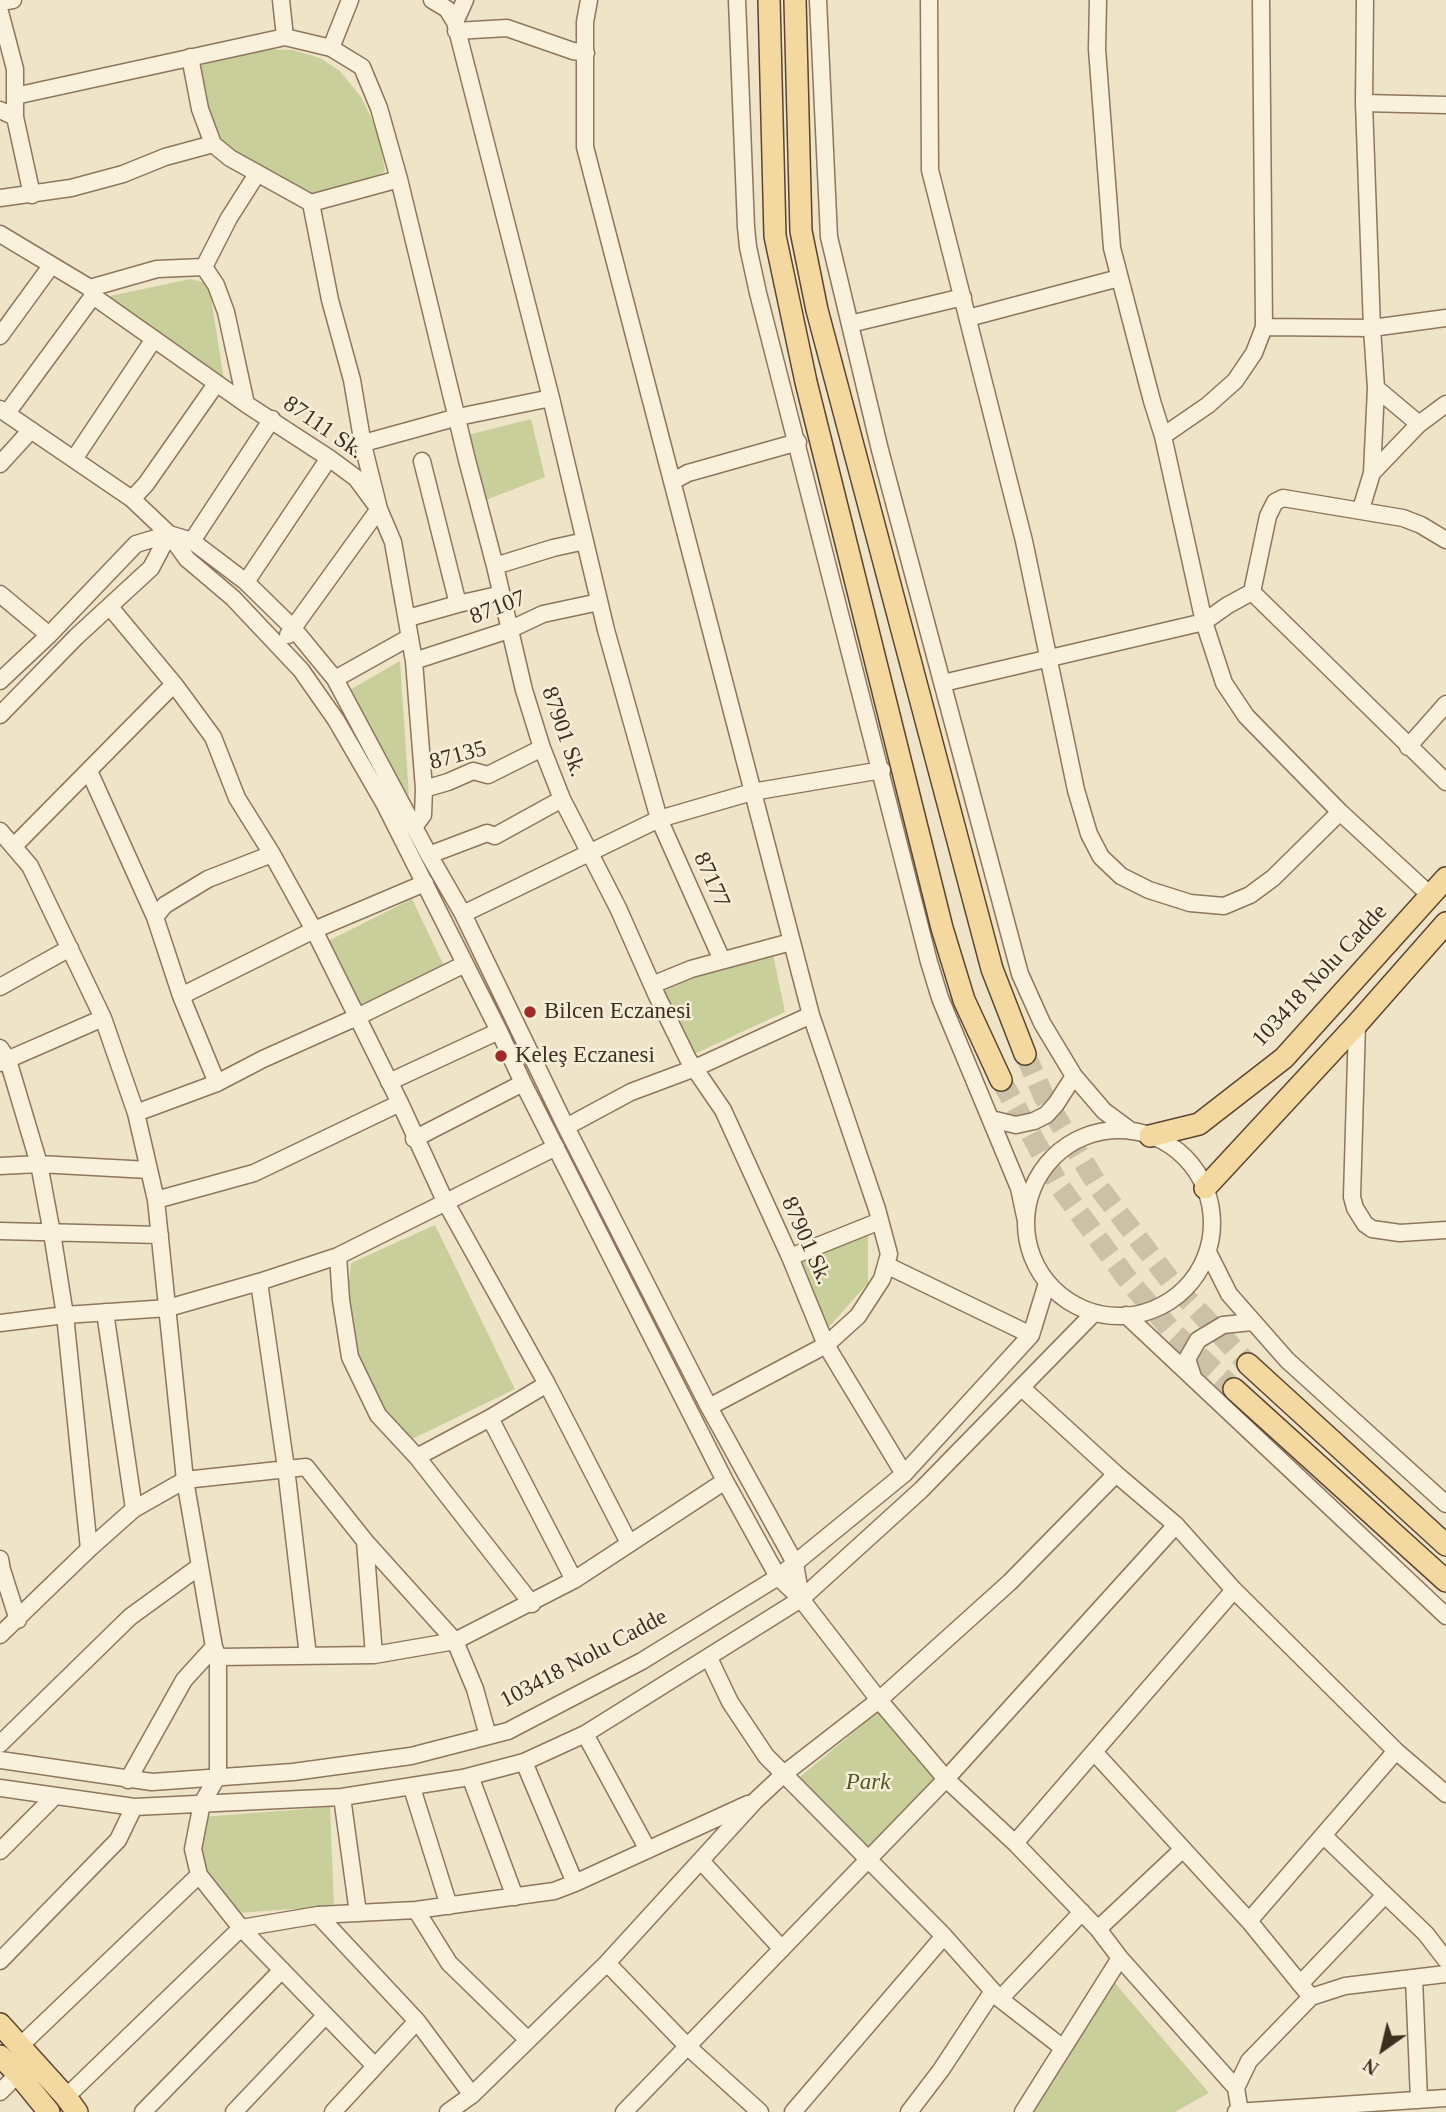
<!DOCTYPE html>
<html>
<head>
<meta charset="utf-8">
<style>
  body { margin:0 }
  #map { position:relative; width:1446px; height:2112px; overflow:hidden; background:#f0e4c8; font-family:Georgia,serif }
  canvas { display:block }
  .north { position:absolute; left:1348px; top:2014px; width:70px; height:70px; -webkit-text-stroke:5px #f7eed8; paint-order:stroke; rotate:214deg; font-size:19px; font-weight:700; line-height:28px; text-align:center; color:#3d2e20 }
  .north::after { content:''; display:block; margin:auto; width:24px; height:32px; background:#3d2e20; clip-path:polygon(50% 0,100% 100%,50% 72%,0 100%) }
</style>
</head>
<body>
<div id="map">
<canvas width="1446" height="2112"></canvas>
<div class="north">N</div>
</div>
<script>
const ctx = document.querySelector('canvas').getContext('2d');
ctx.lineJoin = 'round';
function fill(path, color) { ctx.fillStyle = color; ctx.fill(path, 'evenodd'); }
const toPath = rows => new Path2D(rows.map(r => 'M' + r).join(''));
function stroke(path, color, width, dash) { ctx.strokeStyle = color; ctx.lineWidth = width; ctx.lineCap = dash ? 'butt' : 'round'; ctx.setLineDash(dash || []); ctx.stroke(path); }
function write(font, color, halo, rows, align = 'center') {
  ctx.font = font + ' Georgia,serif'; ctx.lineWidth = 5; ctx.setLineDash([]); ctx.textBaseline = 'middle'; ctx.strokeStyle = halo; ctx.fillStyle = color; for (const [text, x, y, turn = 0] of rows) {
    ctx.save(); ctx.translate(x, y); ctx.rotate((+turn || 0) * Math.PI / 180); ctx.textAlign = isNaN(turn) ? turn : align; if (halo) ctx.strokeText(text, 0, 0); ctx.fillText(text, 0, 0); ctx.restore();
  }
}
const green = toPath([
  [259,49,293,50,320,58,340,71,361,97,378,132,385,171,361,187,327,198,301,195,225,148,210,125,199,66],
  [190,279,203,282,210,291,224,380,101,298],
  [531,419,545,477,481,502,464,436],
  [400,661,409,797,348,691],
  [412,899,445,968,359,1009,326,942],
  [772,949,785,1012,690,1056,657,988],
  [435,1225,515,1389,408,1441,364,1379,347,1298,351,1263],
  [868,1235,868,1283,828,1328,794,1259],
  [878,1712,939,1778,868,1851,795,1781],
  [330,1807,334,1906,238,1913,202,1864,202,1817],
  [1114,1982,1209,2093,1175,2112,1032,2112]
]);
const majorTunnel = toPath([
  [1025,1054,1045,1099,1100,1189,1172,1283,1248,1364],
  [1001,1080,1060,1187,1128,1280,1172,1331,1234,1389]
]);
const minor = toPath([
  [281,0,285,37],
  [432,0,447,9,455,22,551,398,606,630,659,819,722,960],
  [589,0,585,22,585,147,811,1015,877,1209,889,1254,882,1279,858,1316,826,1345,709,1407],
  [737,0,746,227,748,247,758,293,929,962,940,998,1019,1188,1026,1221],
  [818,0,829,237,880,450,1020,974,1042,1023,1074,1076,1104,1111,1131,1131],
  [929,0,930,170,1024,541,1076,790,1089,834,1101,857,1121,876,1149,890,1190,903,1224,906,1250,895,1273,878,1340,812],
  [1098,0,1097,49,1112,248,1152,401,1163,436,1204,622,1224,683,1246,716,1340,812,1430,895],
  [0,2,13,0],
  [0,12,15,69,15,96],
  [455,22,465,0],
  [456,31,507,28,573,51,586,53],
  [331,48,350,0],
  [190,57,200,109,213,144],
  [1364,103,1446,105],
  [0,110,15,117,15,96,285,37,331,48,362,67,379,108,399,179],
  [15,117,32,195],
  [0,198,71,188,123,174,165,157,213,144,230,158,311,203,330,300,352,380,363,445,379,509,288,635],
  [311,203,399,179,467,460,495,566,524,690,542,748,562,799,618,908,657,996,688,1059,723,1110,790,1257,826,1345,904,1474],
  [0,234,90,288,93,296,154,339,246,404,329,458,356,478,379,509,393,542,414,661,424,789,423,815,414,827],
  [204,267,229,218,257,174],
  [90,288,157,269,204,267,216,285,226,312,246,404],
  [968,318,1119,278],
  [850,324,963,297],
  [1264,327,1372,328,1446,318],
  [0,336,51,266],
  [1376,388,1419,424],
  [0,409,132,499,169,534,187,559,233,598,301,670,336,720,384,803,499,1031,523,1083,725,1481,778,1577,801,1599,879,1700,946,1779,1015,1843,1098,1929,1120,1958,1236,2088],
  [7,413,93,296],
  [1163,436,1208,405,1235,381,1254,353,1264,327,1261,0],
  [363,445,371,441,458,417,551,398],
  [74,459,154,339],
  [422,461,458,604,502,594],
  [0,464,31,430],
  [1372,473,1419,424,1446,404],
  [673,481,688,473,798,442],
  [132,499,146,484,216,384],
  [1361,509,1372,473,1376,388,1372,328,1364,103,1365,0],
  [1446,540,1421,525,1403,518,1283,498,1275,502,1268,516,1252,592,1446,782],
  [192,541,272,419],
  [495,566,553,548,585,541],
  [246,582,329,458],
  [0,594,49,635],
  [110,607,174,684,213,737,237,798,272,854,314,930,400,1103,445,1201,547,1384,629,1543],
  [408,618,458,604],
  [414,661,509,630,543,614,599,602],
  [335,679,410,637],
  [0,681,49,635,136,544,169,534,192,541,246,582,293,628,335,679,429,855,463,914,566,1127,709,1407,795,1563,801,1599],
  [943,683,1204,622,1228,605,1252,592],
  [0,715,76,637,151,568,169,534],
  [1408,747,1446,704],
  [89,771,155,917,181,996,217,1083],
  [424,789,448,782,473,771,488,775,542,748],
  [0,831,30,866,103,1018,136,1113,156,1200,185,1480,214,1647,218,1657,218,1776,202,1803,193,1849,199,1875,241,1928,374,2065],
  [15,845,174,684],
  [429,855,487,833,495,836,562,799],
  [463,914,659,819,752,792,882,770],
  [155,917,165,905,208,879,272,854],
  [652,985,691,969,791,942],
  [0,987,70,948],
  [181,996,314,930,425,883],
  [1357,1024,1352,1197,1355,1208,1365,1224,1372,1229,1400,1233,1446,1230],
  [0,1048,8,1060,39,1164,52,1233,65,1315,89,1549],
  [0,1063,103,1018],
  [389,1082,499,1031],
  [136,1113,217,1083,263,1059,357,1017,465,964],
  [991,1119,1016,1125,1034,1121,1046,1115,1056,1104,1074,1076],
  [566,1127,631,1092,695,1068,811,1015],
  '1026 1223a93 93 0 1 1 186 0a93 93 0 1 1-186 0Z',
  [414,1139,523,1083],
  [0,1166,39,1164,149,1170],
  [156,1200,254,1173,400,1103],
  [0,1231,160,1235],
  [1209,1254,1229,1294,1287,1360,1446,1504],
  [338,1256,341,1300,350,1357,378,1415,417,1457,532,1604],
  [790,1257,880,1221],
  [886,1265,1031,1335],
  [259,1282,286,1468,308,1656],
  [105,1312,134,1509],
  [1126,1315,1446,1616],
  [0,1323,65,1315,168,1308,259,1282,338,1256,556,1147],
  [1193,1377,1187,1359,1198,1340,1223,1325,1252,1322],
  [1022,1388,1116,1474,1176,1525,1234,1590,1396,1751,1446,1794],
  [490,1418,574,1580],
  [417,1457,490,1418,547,1384],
  [365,1541,374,1655],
  [0,1559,2,1570,18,1620],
  [0,1635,89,1549,134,1509,185,1480,306,1467,365,1541,455,1641,475,1689,488,1736],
  [218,1657,374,1655,455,1641,574,1580,725,1481],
  [709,1658,730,1702,766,1756,944,1936,1000,1999,1063,2048],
  [585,1734,648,1850],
  [0,1744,130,1617,200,1566],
  [1095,1753,1249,1921,1311,1997],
  [0,1760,152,1782,293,1772,411,1756,508,1731,642,1661,778,1577,904,1474,1031,1335,1047,1283],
  [524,1762,575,1883],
  [470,1776,515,1897],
  [128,1780,184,1680,214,1647],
  [0,1788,134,1807,342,1797,463,1778,524,1762,585,1734,801,1599,921,1490,1094,1313],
  [412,1788,449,1906],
  [342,1797,358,1913],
  [1324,1836,1426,1934,1446,1960],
  [1015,1843,1234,1590],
  [0,1851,55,1796],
  [701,1861,782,1949],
  [416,1910,449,1963,527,2039],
  [318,1915,417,2021,472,2095],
  [1249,1921,1396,1751],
  [1098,1929,1183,1849],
  [0,1961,118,1840,134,1807],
  [607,1963,687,2046,760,2112],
  [1414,1978,1419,2100],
  [1300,1984,1385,1895],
  [1000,1999,1082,1912],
  [20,2046,199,1875],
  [0,2092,18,2074],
  [66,2097,241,1928,318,1915,416,1910,554,1891,575,1883,748,1804],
  [143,2112,282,1970],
  [234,2112,325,2016],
  [333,2112,417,2021],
  [448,2112,472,2095,607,1963,754,1802,785,1773,879,1700,1010,1582,1116,1474],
  [624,2112,946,1779,1176,1525],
  [793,2112,944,1936],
  [909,2112,941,2070,993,1991],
  [1023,2112,1120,1958],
  [1236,2112,1446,2098],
  [1240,2112,1236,2088,1249,2061,1311,1997,1345,1986,1446,1974]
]);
const major = toPath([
  [769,0,775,236,806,382,942,928,964,1000,1001,1080],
  [795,0,801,231,817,310,992,969,1025,1054],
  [1150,1136,1199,1124,1284,1058,1446,878],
  [1205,1188,1357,1024,1446,923],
  [1248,1364,1446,1545],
  [1234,1389,1446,1581],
  [0,2024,66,2097,77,2112],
  [0,2056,18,2074,49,2112]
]);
const markers = [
  [530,1012,7,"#9e2a2b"],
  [501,1056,7,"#9e2a2b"]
];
const streetNames = [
  ["87111 Sk.",323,428,35],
  ["87107",498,608,-21],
  ["87901 Sk.",563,732,71],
  ["87135",458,756,-15],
  ["87177",711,880,66],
  ["103418 Nolu Cadde",1320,976,-47],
  ["87901 Sk.",806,1241,66],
  ["103418 Nolu Cadde",584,1659,-28]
];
const poiNames = [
  ["Bilcen Eczanesi",544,1012],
  ["Keleş Eczanesi",515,1056]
];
const parkNames = [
  ["Park",868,1783]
];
fill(green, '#c9cf9b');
stroke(majorTunnel, '#ccc0a6', 21, [21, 10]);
stroke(minor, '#8d765c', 19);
stroke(major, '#5b4430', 24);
stroke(minor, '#faf1dc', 16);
stroke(major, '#f3d9a0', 21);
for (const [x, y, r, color] of markers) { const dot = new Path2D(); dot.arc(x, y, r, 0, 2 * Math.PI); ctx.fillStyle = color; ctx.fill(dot); stroke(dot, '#f7eed8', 2.5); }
write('23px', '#3d2e20', '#f7eed8', streetNames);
write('23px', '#3d2e20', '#f7eed8', poiNames, 'left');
write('italic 23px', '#4d5a26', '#f7eed8', parkNames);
</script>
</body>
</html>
